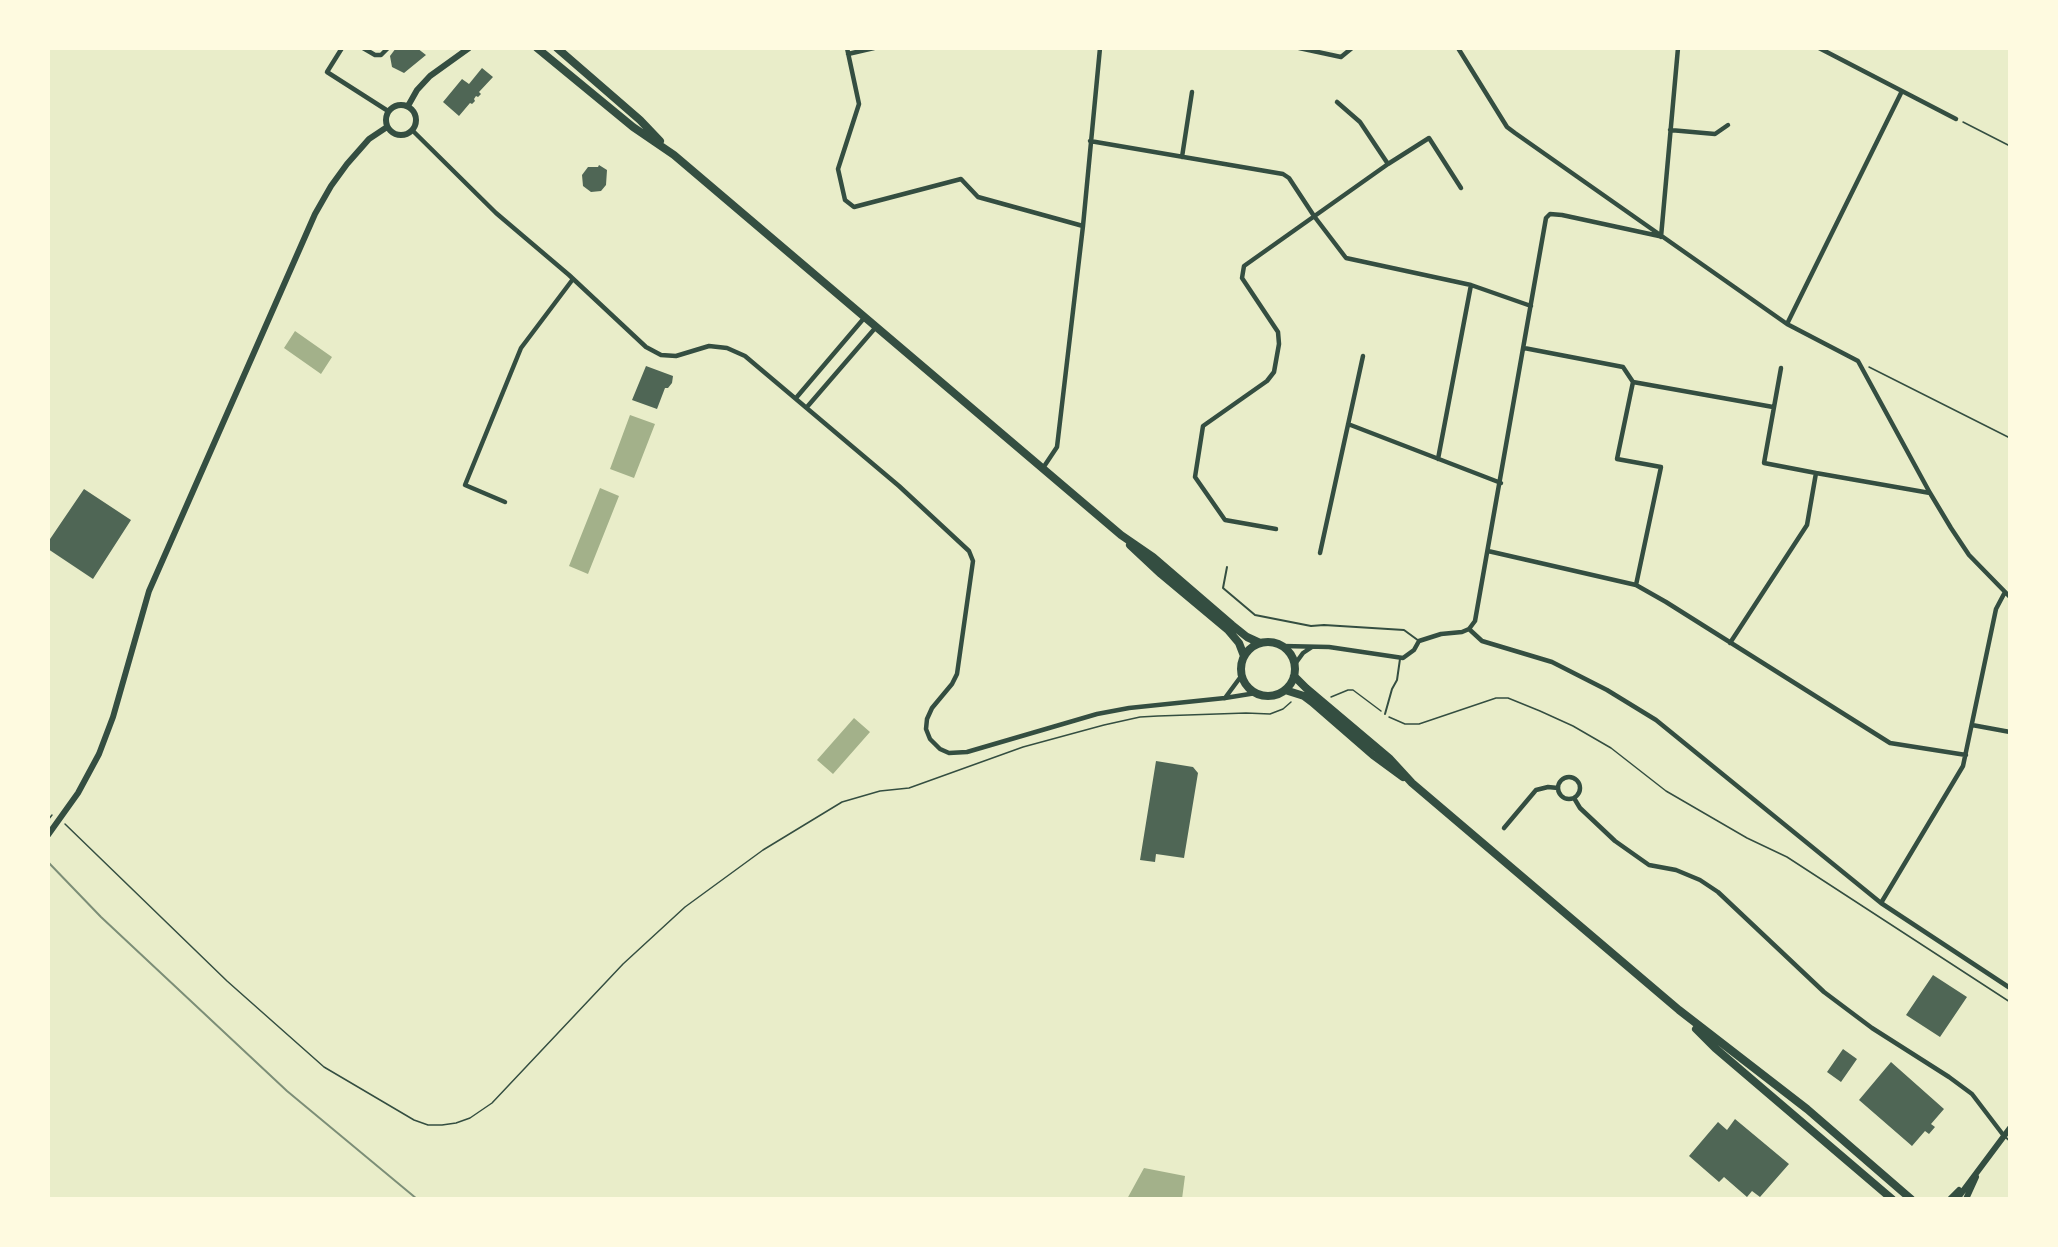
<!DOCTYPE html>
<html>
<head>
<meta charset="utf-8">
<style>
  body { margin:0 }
  #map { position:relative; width:2058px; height:1247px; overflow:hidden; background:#e9edc9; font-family:"Archivo Narrow",sans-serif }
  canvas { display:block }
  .frame { position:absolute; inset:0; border:50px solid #fefae0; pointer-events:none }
</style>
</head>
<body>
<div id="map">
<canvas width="2058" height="1247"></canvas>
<div class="frame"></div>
</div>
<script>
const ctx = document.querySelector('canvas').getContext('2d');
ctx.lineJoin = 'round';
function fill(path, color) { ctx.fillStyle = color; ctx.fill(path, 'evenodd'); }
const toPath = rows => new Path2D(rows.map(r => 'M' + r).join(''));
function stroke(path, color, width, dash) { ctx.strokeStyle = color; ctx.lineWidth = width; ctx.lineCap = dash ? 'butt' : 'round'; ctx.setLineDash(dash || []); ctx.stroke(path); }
const water = toPath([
  [295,331,332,357,321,374,284,348],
  [630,415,655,424,634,478,610,469],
  [600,488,619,496,588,574,569,566],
  [854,718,870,732,833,774,817,760],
  [1144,1168,1185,1176,1182,1199,1127,1199]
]);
const building = toPath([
  [396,48,417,48,426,55,404,73,392,67,390,56],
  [482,68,493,77,479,92,481,94,478,97,476,96,474,99,475,101,472,104,470,103,459,116,443,102,462,79,469,84],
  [599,165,607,170,606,185,601,191,591,192,583,186,582,175,588,167,598,167],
  [646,366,673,376,672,383,668,388,665,388,657,409,632,400],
  [84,489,131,520,93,579,48,549,48,542],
  [1156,761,1193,767,1198,773,1184,858,1156,854,1155,862,1140,860],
  [1933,975,1967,997,1940,1037,1906,1015],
  [1843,1049,1857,1059,1841,1082,1827,1072],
  [1891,1062,1944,1109,1931,1124,1935,1127,1929,1134,1925,1131,1912,1146,1859,1100],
  [1735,1119,1789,1164,1760,1197,1752,1191,1747,1197,1724,1177,1719,1182,1689,1156,1718,1122,1727,1130]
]);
const path = toPath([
  [1963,122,2010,146],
  [1869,367,2010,438],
  [1331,697,1348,690,1353,690,1381,711],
  [1389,717,1405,724,1419,724,1496,698,1508,698,1540,711,1573,726,1611,748,1666,791,1747,838,1787,857,2010,1002],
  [48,820,52,815],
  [65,824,227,981,324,1067,414,1120,428,1125,442,1125,456,1123,470,1118,492,1103,623,964,685,907,763,850,842,802,880,791,909,788,1023,747,1104,725,1140,717,1158,716,1246,713,1270,714,1283,709,1291,702]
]);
const service = toPath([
  [1227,567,1223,588,1255,615,1311,626,1324,625,1404,630,1419,641],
  [1385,714,1392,689,1397,680,1400,659],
  [2004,1136,2010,1141]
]);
const minor = toPath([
  [342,48,327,72,388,111],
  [363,48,375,55,381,55,388,48],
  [847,48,859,104,838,169,845,200,854,207,961,179,978,197,1083,226],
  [1299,48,1341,57,1352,48],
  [1458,48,1507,127,1515,133,1787,324,1858,361,1930,493,1951,528,1969,555,2010,597],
  [1819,48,1956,119],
  [848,54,874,48],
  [1337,102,1360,122,1388,164],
  [412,130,496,213,569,275,646,347,661,355,676,356,709,346,727,348,745,356,899,486,969,551,973,561,957,674,952,684,932,708,927,719,926,729,930,739,940,749,949,753,967,752,1097,714,1129,708,1225,698,1256,693],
  [1670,130,1715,134,1728,125],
  [1090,141,1283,174,1289,178,1314,216,1346,258,1471,285,1531,306],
  [1182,157,1192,92],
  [1661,237,1678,48],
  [1787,324,1902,91],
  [1524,348,1623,367,1633,382,1773,407],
  [1633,382,1617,459,1661,467,1636,585],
  [796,398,865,317],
  [807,407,876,327],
  [1348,424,1501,483],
  [1438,459,1471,285],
  [1043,468,1057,447,1083,226,1100,48],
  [1816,473,1930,493],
  [505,502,465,485,521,348,573,279],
  [1276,529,1225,520,1195,477,1203,426,1267,381,1274,372,1279,344,1278,332,1242,278,1244,266,1388,164,1429,138,1461,188],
  [1488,551,1636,585,1666,602,1890,743,1966,755],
  [1320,553,1363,356],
  [1469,629,1482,641,1552,662,1607,690,1656,720,1881,903,2010,988],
  [1469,629,1475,621,1546,218,1550,214,1562,215,1659,236],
  [1730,643,1807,525,1816,473,1764,463,1781,368],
  [1283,646,1329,647,1403,658,1414,650,1419,641,1441,634,1462,632,1469,629],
  [1295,664,1303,653,1312,647],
  [1225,698,1242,675],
  [1972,725,2010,732],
  '1558 788a11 11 0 1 1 22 0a11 11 0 1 1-22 0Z',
  [1574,798,1580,808,1615,841,1649,865,1676,870,1700,880,1718,892,1824,992,1872,1028,1949,1077,1972,1094,2004,1136],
  [1504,828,1536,790,1548,787,1558,788],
  [1881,903,1963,766,1996,609,2005,592]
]);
const tertiary = toPath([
  '386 120a15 15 0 1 1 30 0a15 15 0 1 1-30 0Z',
  [408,106,417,90,430,76,469,48],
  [48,835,78,793,99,754,113,717,149,591,315,214,331,186,347,164,369,139,387,127],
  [1950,1199,1959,1190],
  [1957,1199,2010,1128],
  [1966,1199,1976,1177]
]);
const primary = toPath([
  [537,48,633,127,674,155,1121,535,1153,557,1232,625,1247,637,1260,643],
  [557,48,640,120,660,141],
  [1130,545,1161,574,1228,630,1239,643,1244,656],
  '1241 669a27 27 0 1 1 54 0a27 27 0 1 1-54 0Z',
  [1294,676,1306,688,1389,758,1412,783,1679,1010,1807,1109,1911,1199],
  [1285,690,1304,696,1312,702,1373,755,1403,777],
  [1696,1029,1715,1048,1892,1199]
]);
const rail = toPath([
  [48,862,101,917,287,1091,417,1199]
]);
fill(water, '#a3b18a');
fill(building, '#4f6655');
stroke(path, '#344e41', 1.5);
stroke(service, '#344e41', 2);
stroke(minor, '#344e41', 4.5);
stroke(tertiary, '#344e41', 6);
stroke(primary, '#344e41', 8);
stroke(rail, '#7c8e77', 2);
</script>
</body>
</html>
